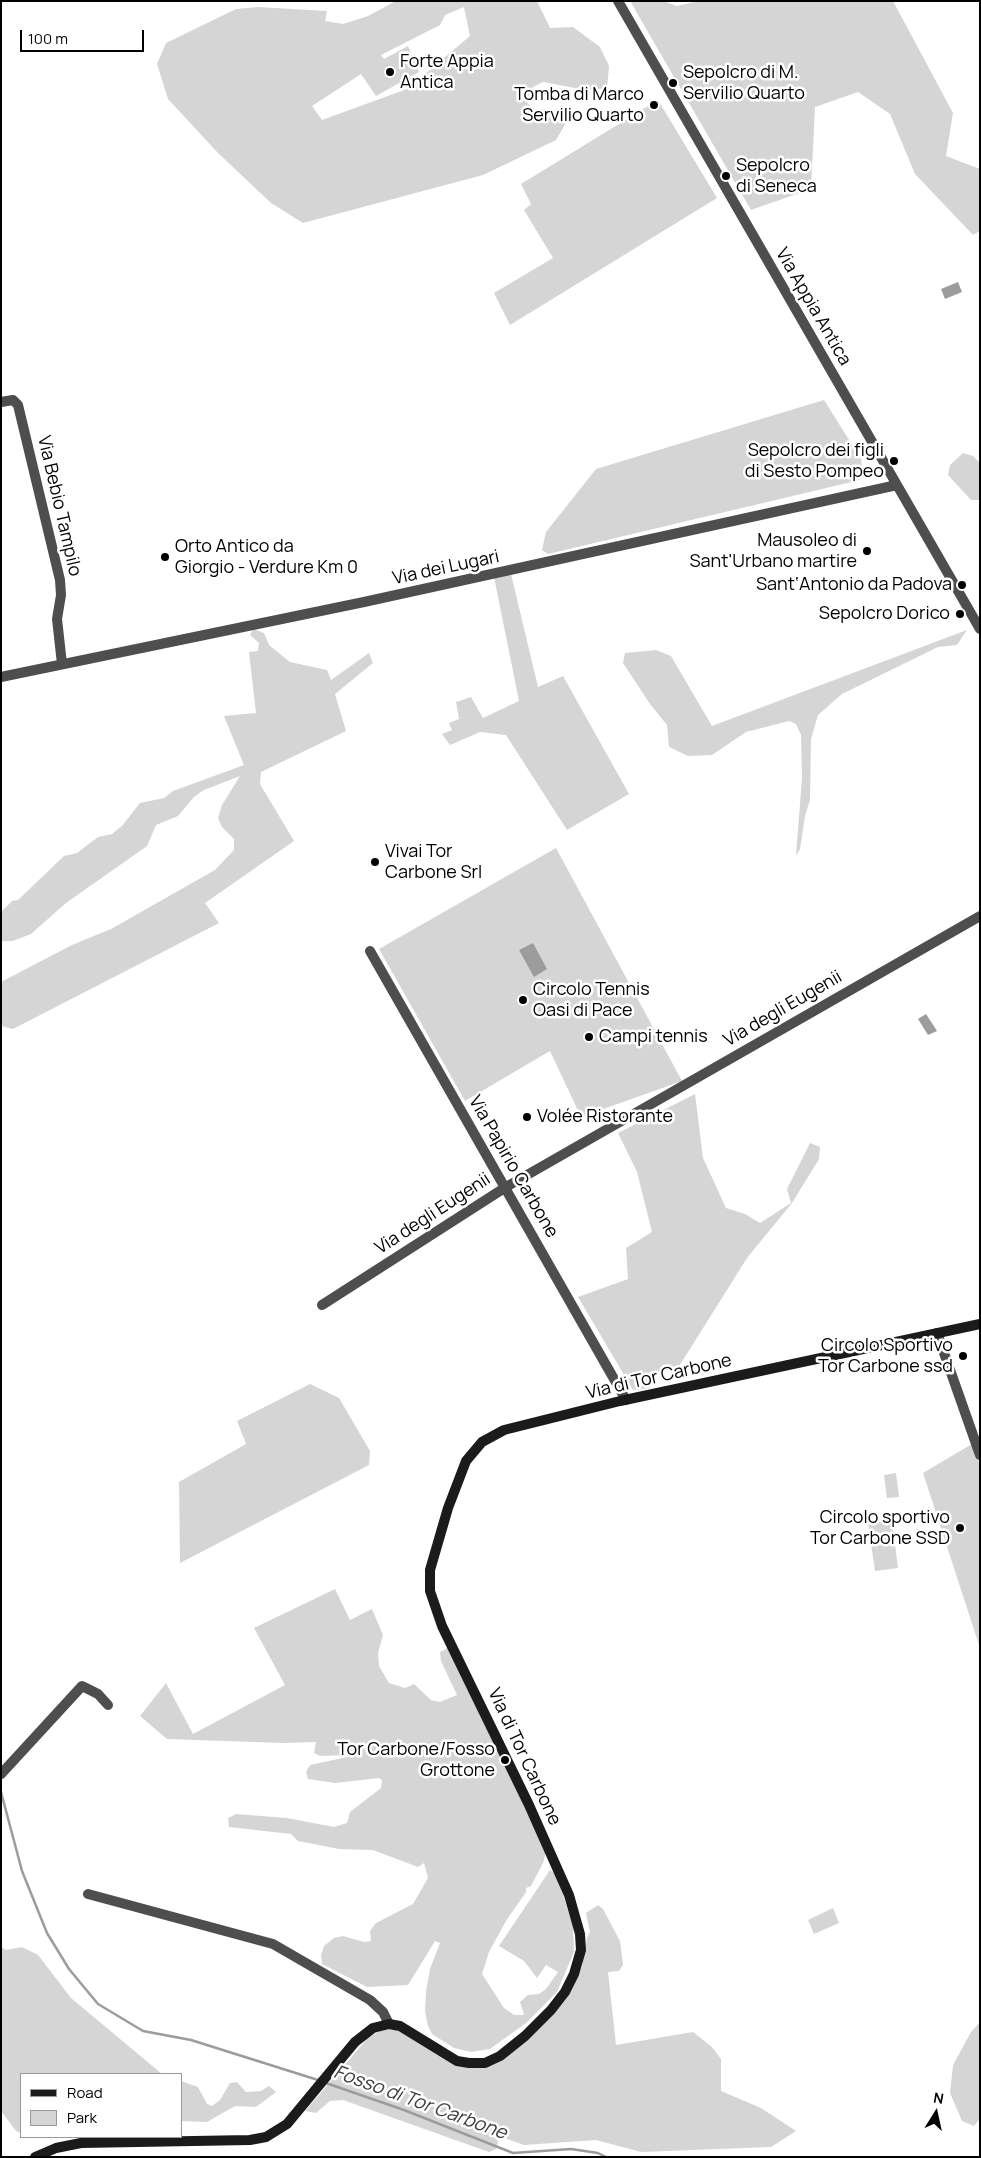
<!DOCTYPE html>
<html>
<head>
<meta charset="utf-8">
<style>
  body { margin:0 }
  #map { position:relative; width:981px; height:2158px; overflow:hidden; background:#fff; font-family:Manrope,sans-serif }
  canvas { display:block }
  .frame { position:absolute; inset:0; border:2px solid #000; pointer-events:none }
  .legend { position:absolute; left:20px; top:2073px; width:162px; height:65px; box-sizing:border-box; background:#fff; border:1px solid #999; margin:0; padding:6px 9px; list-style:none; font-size:15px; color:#000 }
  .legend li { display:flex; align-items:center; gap:10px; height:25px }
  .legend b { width:25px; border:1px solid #999 }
  .north { position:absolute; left:911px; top:2088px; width:50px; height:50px; -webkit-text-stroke:4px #fff; paint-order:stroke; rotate:10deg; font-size:14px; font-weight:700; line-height:20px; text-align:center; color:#000 }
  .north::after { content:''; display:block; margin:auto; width:18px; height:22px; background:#000; clip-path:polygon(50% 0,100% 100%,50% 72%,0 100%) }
  .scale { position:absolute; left:20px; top:30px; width:124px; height:22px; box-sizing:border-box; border:2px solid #000; border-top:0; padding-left:6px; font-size:15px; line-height:18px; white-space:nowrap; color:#000; -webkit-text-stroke:4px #fff; paint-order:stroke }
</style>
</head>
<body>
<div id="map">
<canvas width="981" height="2158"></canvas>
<div class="frame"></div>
<ul class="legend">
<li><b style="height:6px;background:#1b1b1b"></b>Road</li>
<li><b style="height:14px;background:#d5d5d5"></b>Park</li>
</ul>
<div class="north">N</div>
<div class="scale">100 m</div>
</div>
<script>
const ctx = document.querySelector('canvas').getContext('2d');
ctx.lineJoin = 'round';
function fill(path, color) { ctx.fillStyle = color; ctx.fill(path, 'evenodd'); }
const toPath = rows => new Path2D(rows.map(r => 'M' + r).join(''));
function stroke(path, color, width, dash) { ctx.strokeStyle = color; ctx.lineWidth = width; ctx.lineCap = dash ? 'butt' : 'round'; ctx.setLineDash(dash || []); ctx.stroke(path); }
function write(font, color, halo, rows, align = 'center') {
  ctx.font = font + ' Manrope,sans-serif'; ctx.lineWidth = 5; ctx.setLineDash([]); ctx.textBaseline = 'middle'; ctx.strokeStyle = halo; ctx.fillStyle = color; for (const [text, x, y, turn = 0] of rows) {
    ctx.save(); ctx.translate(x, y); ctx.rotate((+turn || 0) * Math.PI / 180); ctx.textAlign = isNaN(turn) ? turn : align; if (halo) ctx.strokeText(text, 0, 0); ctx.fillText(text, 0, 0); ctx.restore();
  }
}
const green = toPath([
  [396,1,537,1,550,28,573,27,600,47,609,66,607,89,580,89,543,82,533,87,526,101,536,112,566,123,556,140,483,175,303,223,271,203,218,153,168,99,157,64,166,43,236,9,258,7,327,11,325,21,343,24,368,16],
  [464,7,470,36,407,89,322,120,312,106,361,74,376,96,419,72,408,46,384,59,381,55,440,25,445,15],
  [630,1,663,1,677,6,699,1,893,1,953,113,946,156,980,169,980,231,973,235,915,174,890,114,858,92,815,107,811,189,751,210],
  [658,100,717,198,510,325,494,293,553,258,524,210,531,204,521,184],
  [824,400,861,459,863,474,860,480,548,554,542,550,546,532,596,469],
  [963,453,973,456,980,463,980,500,971,500,948,475,950,465],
  [511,574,538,687,563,676,629,794,567,830,506,735,480,732,450,745,442,734,452,730,449,723,459,719,456,702,471,697,483,718,519,701,494,577],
  [253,629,264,633,269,645,290,662,327,670,331,680,369,653,373,663,335,694,346,731,261,772,260,784,294,841,205,903,219,923,13,1029,1,1026,1,982,72,945,111,929,215,870,234,850,234,839,222,827,218,818,222,805,240,776,204,790,194,797,178,816,156,825,147,846,66,903,31,934,13,941,1,941,1,912,12,901,18,900,64,856,77,853,98,837,112,834,122,826,140,803,164,798,173,791,244,765,224,716,256,713,249,652,258,651,259,643,250,635],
  [967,630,957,645,938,647,842,694,818,715,811,739,810,800,805,816,800,849,796,856,802,778,801,735,796,724,789,721,746,732,712,755,688,756,669,747,667,725,650,704,623,663,625,653,656,650,671,656,712,726],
  [556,848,682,1081,581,1117,550,1051,465,1101,379,949],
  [695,1094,703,1158,726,1208,745,1214,760,1223,791,1203,787,1189,810,1143,820,1147,819,1159,792,1203,747,1258,678,1368,649,1375,650,1388,633,1390,578,1297,628,1279,626,1248,652,1232,637,1172,618,1133],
  [310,1384,339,1398,370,1451,369,1465,180,1563,179,1482,246,1444,237,1421],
  [972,1444,980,1465,980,1648,923,1473],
  [896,1473,899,1497,887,1498,884,1475],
  [892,1520,898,1568,875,1571,868,1523],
  [335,1589,350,1620,372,1609,383,1635,378,1653,379,1666,389,1683,405,1688,414,1684,431,1700,440,1702,457,1695,441,1661,440,1652,448,1648,546,1852,543,1863,531,1886,526,1888,526,1892,506,1921,489,1952,482,1974,504,2008,514,2015,524,2015,520,2002,528,1995,539,1994,546,1989,558,1972,546,1965,537,1978,524,1961,499,1946,550,1870,556,1874,564,1898,573,1927,574,1952,557,1992,526,2023,490,2049,471,2052,454,2048,432,2034,428,2026,425,2011,426,1992,430,1969,440,1943,435,1941,408,1985,367,1987,322,1964,321,1955,324,1946,334,1938,343,1936,364,1942,371,1941,370,1931,376,1923,413,1904,428,1878,424,1863,418,1867,373,1850,339,1849,298,1841,291,1834,229,1827,228,1818,236,1814,287,1818,334,1827,347,1823,350,1812,381,1788,382,1780,379,1778,335,1783,308,1779,306,1772,310,1765,347,1757,348,1755,320,1756,314,1753,316,1742,283,1743,167,1739,140,1716,166,1683,193,1734,285,1685,254,1628],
  [598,1905,603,1909,620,1941,623,1965,619,1971,608,1972,616,2045,693,2032,712,2047,721,2059,721,2091,761,2108,796,2131,771,2147,641,2152,596,2140,524,2145,496,2135,498,2143,496,2149,489,2152,343,2100,330,2101,316,2113,305,2111,368,2038,380,2031,388,2029,404,2031,447,2060,480,2065,536,2029,564,2002,572,1989,582,1967,587,1938,590,1932,586,1913],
  [833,1908,839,1923,814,1934,808,1920],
  [1,1947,6,1950,22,1947,38,1955,71,1998,162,2074,21,2074,21,2133,16,2131,1,2111],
  [980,2022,980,2119,974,2126,962,2121,950,2093,953,2065,971,2032],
  [181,2081,198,2087,207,2104,212,2106,220,2100,230,2083,237,2082,246,2092,261,2091,269,2086,276,2092,256,2107,235,2106,207,2122,181,2121]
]);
const water = toPath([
  [958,282,962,292,945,299,941,289],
  [533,943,547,969,534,977,519,950],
  [926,1014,937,1031,928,1035,918,1019]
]);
const stream = toPath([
  [1,1792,22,1871,47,1933,69,1969,98,2004,143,2031,191,2040,318,2080],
  [326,2083,404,2110,513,2153,571,2149,598,2153,606,2157]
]);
const street = toPath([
  [618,1,980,629],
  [1,402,13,400,18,405,60,580,61,595,57,619,62,664],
  [1,677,364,602,897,485],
  [370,951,626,1400],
  [322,1305,506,1187,980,916],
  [937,1333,980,1455],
  [1,1774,82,1686,98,1694,108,1705],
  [88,1894,273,1944,370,2000,383,2012,389,2024]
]);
const secondary = toPath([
  [35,2157,56,2148,81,2143,250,2140,266,2137,287,2124,355,2042,373,2028,389,2024,400,2026,457,2061,469,2063,485,2063,500,2056,525,2036,551,2010,565,1992,574,1974,581,1950,580,1934,569,1895,529,1805,442,1626,430,1591,430,1570,448,1508,466,1461,482,1442,504,1430,620,1401,980,1324]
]);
const markers = [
  [390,72,5,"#000"],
  [673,83,5,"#000"],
  [654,105,5,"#000"],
  [726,176,5,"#000"],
  [894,461,5,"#000"],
  [867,551,5,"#000"],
  [165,557,5,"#000"],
  [962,585,5,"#000"],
  [960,614,5,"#000"],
  [375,862,5,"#000"],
  [523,1000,5,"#000"],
  [589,1037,5,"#000"],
  [527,1117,5,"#000"],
  [963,1356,5,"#000"],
  [960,1528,5,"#000"],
  [505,1760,5,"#000"]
];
const poiNames = [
  ["Forte Appia",400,62],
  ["Antica",400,83],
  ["Sepolcro di M.",683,73],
  ["Servilio Quarto",683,94],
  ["Tomba di Marco",644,95,"right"],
  ["Servilio Quarto",644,116,"right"],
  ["Sepolcro",736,166],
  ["di Seneca",736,187],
  ["Sepolcro dei figli",884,451,"right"],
  ["di Sesto Pompeo",884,472,"right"],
  ["Mausoleo di",857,541,"right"],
  ["Sant'Urbano martire",857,562,"right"],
  ["Orto Antico da",175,547],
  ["Giorgio - Verdure Km 0",175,568],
  ["Sant‘Antonio da Padova",952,585,"right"],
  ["Sepolcro Dorico",950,614,"right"],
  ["Vivai Tor",385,852],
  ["Carbone Srl",385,873],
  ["Circolo Tennis",533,990],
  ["Oasi di Pace",533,1011],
  ["Campi tennis",599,1037],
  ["Volée Ristorante",537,1117],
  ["Circolo Sportivo",953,1346,"right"],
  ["Tor Carbone ssd",953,1367,"right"],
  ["Circolo sportivo",950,1518,"right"],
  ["Tor Carbone SSD",950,1539,"right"],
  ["Tor Carbone/Fosso",495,1750,"right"],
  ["Grottone",495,1771,"right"]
];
const streetNames = [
  ["Via Appia Antica",813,307,60],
  ["Via Bebio Tampilo",59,506,77],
  ["Via dei Lugari",446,568,-12],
  ["Via degli Eugenii",783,1009,-30],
  ["Via Papirio Carbone",513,1167,60],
  ["Via degli Eugenii",433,1214,-33],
  ["Via di Tor Carbone",659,1377,-13],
  ["Via di Tor Carbone",524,1757,65]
];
const waterNames = [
  ["Fosso di Tor Carbone",420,2103,20]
];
fill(green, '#d5d5d5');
fill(water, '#9c9c9c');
stroke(stream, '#9c9c9c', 2.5);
stroke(street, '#4e4e4e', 10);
stroke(secondary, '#1b1b1b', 10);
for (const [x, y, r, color] of markers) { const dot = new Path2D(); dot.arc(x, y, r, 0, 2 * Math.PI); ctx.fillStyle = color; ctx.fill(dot); stroke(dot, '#fff', 2); }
write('18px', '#000', '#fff', poiNames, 'left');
write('18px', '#000', '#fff', streetNames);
write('italic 19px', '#3d3d3d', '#fff', waterNames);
</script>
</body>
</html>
